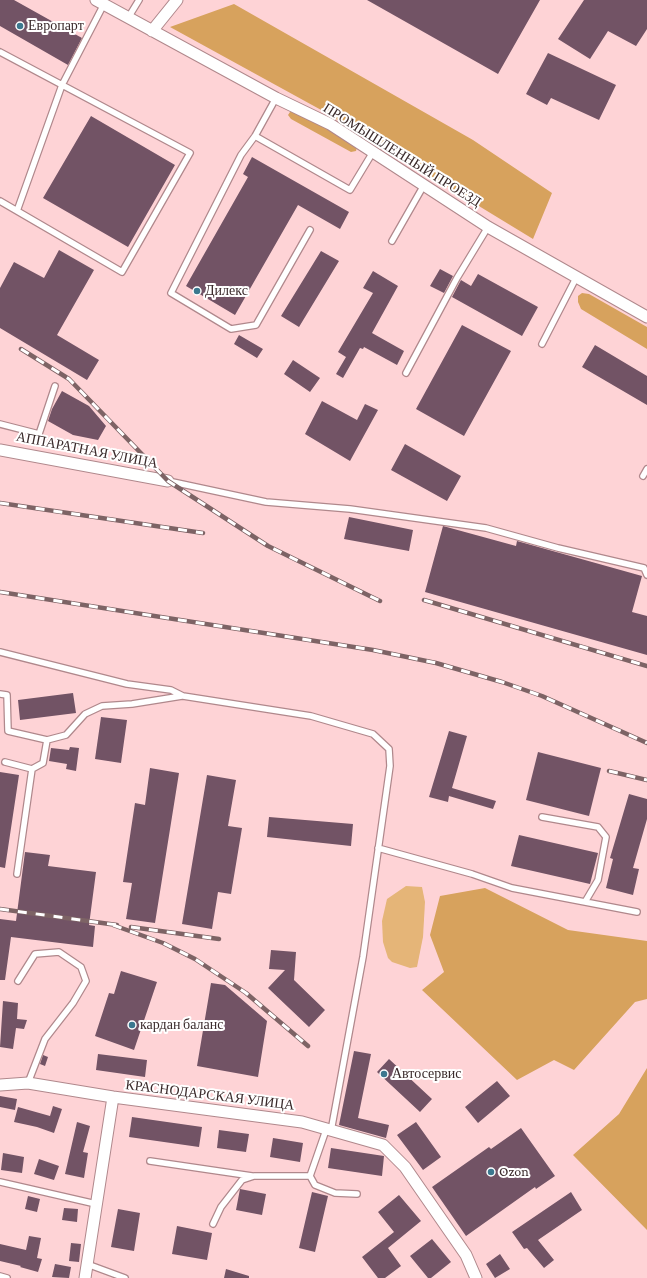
<!DOCTYPE html>
<html>
<head>
<meta charset="utf-8">
<style>
  body { margin:0 }
  canvas { display:block; background:#fed3d6 }
</style>
</head>
<body>
<canvas width="647" height="1278"></canvas>
<script>
const ctx = document.querySelector('canvas').getContext('2d');
ctx.lineJoin = 'round';
function fill(path, color) { ctx.fillStyle = color; ctx.fill(path, 'evenodd'); }
const toPath = rows => new Path2D(rows.map(r => 'M' + r).join(''));
function stroke(path, color, width, dash) { ctx.strokeStyle = color; ctx.lineWidth = width; ctx.lineCap = dash ? 'butt' : 'round'; ctx.setLineDash(dash || []); ctx.stroke(path); }
function write(font, color, halo, rows, align = 'center') {
  ctx.font = font + ' "Crimson Pro",serif'; ctx.lineWidth = 4; ctx.setLineDash([]); ctx.textBaseline = 'middle'; ctx.strokeStyle = halo; ctx.fillStyle = color; for (const [text, x, y, turn = 0] of rows) {
    ctx.save(); ctx.translate(x, y); ctx.rotate((+turn || 0) * Math.PI / 180); ctx.textAlign = isNaN(turn) ? turn : align; if (halo) ctx.strokeText(text, 0, 0); ctx.fillText(text, 0, 0); ctx.restore();
  }
}
const green = toPath([
  [406,886,422,887,425,902,423,937,417,967,410,968,392,962,388,958,383,942,382,921,387,899]
]);
const forest = toPath([
  [234,4,473,140,552,193,533,239,323,111,170,27],
  [290,112,296,112,353,142,357,147,356,151,351,152,291,119,288,115],
  [582,293,589,294,647,327,647,349,581,309,578,302,578,296],
  [485,888,568,930,647,941,647,999,635,1002,574,1070,554,1060,517,1080,422,990,444,972,430,935,440,896],
  [647,1068,647,1230,573,1155,619,1114]
]);
const building = toPath([
  [0,0,14,0,82,38,68,65,0,26],
  [367,0,540,0,498,74],
  [584,0,647,0,647,29,636,46,608,31,590,59,558,39],
  [548,53,616,85,599,120,551,98,547,105,526,94],
  [91,116,175,165,128,247,43,198],
  [252,157,349,212,340,229,298,205,235,315,186,286,248,177,243,174],
  [59,250,94,270,57,335,99,360,87,380,0,328,0,288,14,262,44,278],
  [321,251,339,261,299,327,281,316],
  [440,269,453,276,444,293,430,286],
  [373,271,398,286,372,333,404,351,397,365,364,347,363,349,360,348,343,378,336,374,346,357,338,352,373,293,363,288],
  [478,274,538,307,522,336,452,297,461,280,471,286],
  [462,325,511,351,464,436,416,409],
  [239,335,263,349,257,358,234,344],
  [595,345,647,376,647,405,582,367],
  [293,360,320,378,310,392,284,374],
  [62,391,89,406,106,426,98,440,73,435,48,421,52,409],
  [322,401,357,420,365,404,378,410,350,461,305,434],
  [405,444,461,476,447,501,391,470],
  [349,517,413,530,409,551,344,539],
  [443,526,516,546,517,541,642,576,632,612,647,616,647,655,425,592],
  [73,693,76,713,20,720,18,700],
  [101,717,127,720,121,763,95,759],
  [449,731,467,736,452,788,496,801,493,809,449,796,448,802,429,797],
  [70,747,79,748,76,771,66,769,67,764,49,761,51,748,69,750],
  [538,752,601,768,589,816,526,800],
  [150,768,179,773,155,923,126,919,132,883,123,882,135,803,145,805],
  [0,772,19,775,5,868,0,867],
  [207,775,236,780,228,826,242,828,231,894,218,892,212,929,182,924],
  [629,794,647,799,647,819,633,868,639,869,633,895,606,888,613,859,610,858],
  [269,817,353,824,351,846,267,837],
  [519,835,598,853,590,884,511,866],
  [25,852,50,855,48,866,96,872,89,925,95,926,93,947,11,937,5,980,0,980,0,919,16,921],
  [271,950,296,952,294,980,325,1010,309,1027,268,988,285,970,269,969],
  [121,971,157,982,134,1050,95,1036,109,993,114,994],
  [211,983,225,985,267,1021,258,1077,197,1066],
  [3,1001,18,1003,17,1019,27,1020,24,1029,16,1028,13,1049,0,1047],
  [354,1051,371,1054,358,1118,389,1125,386,1138,339,1125],
  [98,1054,147,1060,145,1077,96,1070],
  [43,1055,48,1057,45,1066,40,1064],
  [389,1059,432,1099,420,1112,377,1072],
  [497,1081,510,1096,478,1123,465,1107],
  [0,1096,17,1099,15,1110,0,1107],
  [53,1106,62,1109,54,1133,37,1127,14,1122,18,1107,50,1116],
  [132,1117,202,1127,199,1147,129,1137],
  [77,1122,90,1126,83,1152,88,1153,84,1178,65,1174],
  [416,1122,441,1157,423,1170,397,1135],
  [521,1128,555,1176,536,1189,535,1187,466,1236,432,1187,489,1147,491,1149],
  [219,1130,249,1134,246,1152,217,1148],
  [273,1138,303,1143,300,1162,270,1157],
  [331,1148,384,1156,382,1176,328,1168],
  [3,1153,24,1157,22,1173,1,1170],
  [39,1159,59,1166,54,1180,34,1174],
  [240,1189,266,1194,262,1215,236,1210],
  [312,1192,328,1196,315,1252,299,1248],
  [571,1192,582,1210,538,1240,554,1260,544,1268,527,1248,524,1249,512,1232],
  [399,1195,421,1221,388,1248,401,1266,385,1278,378,1278,362,1257,394,1232,378,1212],
  [28,1196,40,1199,37,1212,25,1209],
  [64,1208,78,1209,77,1222,62,1220],
  [118,1209,140,1213,134,1251,111,1247],
  [177,1226,212,1233,207,1260,172,1254],
  [29,1236,41,1238,37,1258,42,1259,38,1272,20,1267,21,1266,0,1261,0,1244,26,1250],
  [432,1239,451,1262,431,1278,428,1278,410,1256],
  [71,1243,81,1244,79,1262,69,1261],
  [500,1254,510,1269,495,1278,486,1264],
  [55,1264,71,1267,69,1278,52,1277],
  [226,1269,249,1276,249,1278,224,1278]
]);
const lane = toPath([
  [128,18,139,0],
  [0,52,190,153,122,272,0,201],
  [276,98,255,136,241,155,171,293,231,329,256,325,310,230],
  [255,136,350,190,373,152],
  [17,211,62,85,104,4],
  [392,241,424,185],
  [542,344,576,278],
  [406,373,457,278,488,227],
  [0,424,39,434,55,386],
  [643,476,647,469],
  [168,481,266,502,350,509,486,528,558,548,644,568,647,575],
  [0,652,127,684,171,690,183,696,311,716,373,734,389,749,390,766,363,957,331,1131],
  [0,694,7,695,8,731,47,740,66,735,85,714,102,706,132,704,182,696],
  [5,762,32,769],
  [378,848,472,874,512,888,585,902,598,880,606,837,598,827,542,817],
  [17,874,32,769,43,763,47,740],
  [585,902,637,912],
  [18,981,35,954,59,952,81,967,86,981,73,1003,45,1039,28,1083],
  [326,1130,310,1176,315,1185,335,1193,357,1194],
  [150,1161,252,1176],
  [0,1182,96,1204],
  [213,1224,221,1207,242,1180,254,1176,310,1176],
  [87,1264,125,1278],
  [0,1276,7,1278]
]);
const street = toPath([
  [96,0,276,98,330,124,488,227,647,317],
  [152,31,177,0],
  [0,450,168,481],
  [0,1085,28,1083,113,1097,302,1122,383,1145,405,1167,466,1255,476,1278],
  [85,1278,113,1097]
]);
const rail = toPath([
  [21,349,69,379,168,481,268,546,380,601],
  [0,503,203,533],
  [0,592,373,650,436,663,502,682,542,696,647,743],
  [424,600,647,666],
  [609,771,647,780],
  [0,909,117,925],
  [113,925,163,943,195,959,246,993,308,1046],
  [131,927,219,939]
]);
const markers = [
  [20,26,4,"#3b788f"],
  [197,291,4,"#3b788f"],
  [132,1025,4,"#3b788f"],
  [384,1074,4,"#3b788f"],
  [491,1172,4,"#3b788f"]
];
const poiNames = [
  ["Европарт",28,26],
  ["Дилекс",205,291],
  ["кардан баланс",140,1025],
  ["Автосервис",392,1074],
  ["Ozon",499,1172]
];
const streetNames = [
  ["ПРОМЫШЛЕННЫЙ ПРОЕЗД",402,155,32],
  ["АППАРАТНАЯ УЛИЦА",87,450,11],
  ["КРАСНОДАРСКАЯ УЛИЦА",210,1095,7]
];
fill(green, '#e5b578');
fill(forest, '#d7a25d');
fill(building, '#725365');
stroke(lane, '#b0888c', 8);
stroke(street, '#b0888c', 13);
stroke(lane, '#fff', 5.5);
stroke(street, '#fff', 11);
stroke(rail, '#7d6365', 4.5);
stroke(rail, '#fff', 3, [9]);
for (const [x, y, r, color] of markers) { const dot = new Path2D(); dot.arc(x, y, r, 0, 2 * Math.PI); ctx.fillStyle = color; ctx.fill(dot); stroke(dot, '#fff', 1.5); }
write('14px', '#3a2a2b', '#fff', poiNames, 'left');
write('14px', '#3a2a2b', '#fff', streetNames);
</script>
</body>
</html>
